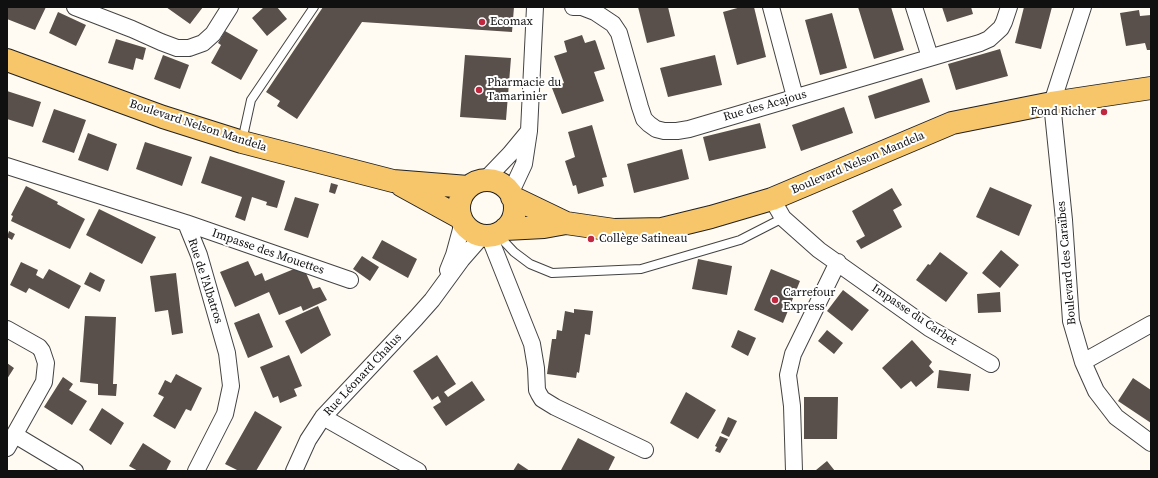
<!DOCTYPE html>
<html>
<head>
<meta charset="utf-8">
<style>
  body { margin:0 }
  #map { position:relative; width:1158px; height:478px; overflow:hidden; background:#fffbf3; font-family:"Source Serif 4",serif }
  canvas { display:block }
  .frame { position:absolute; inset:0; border:8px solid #101010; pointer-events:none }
</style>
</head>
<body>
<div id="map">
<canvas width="1158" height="478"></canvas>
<div class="frame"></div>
</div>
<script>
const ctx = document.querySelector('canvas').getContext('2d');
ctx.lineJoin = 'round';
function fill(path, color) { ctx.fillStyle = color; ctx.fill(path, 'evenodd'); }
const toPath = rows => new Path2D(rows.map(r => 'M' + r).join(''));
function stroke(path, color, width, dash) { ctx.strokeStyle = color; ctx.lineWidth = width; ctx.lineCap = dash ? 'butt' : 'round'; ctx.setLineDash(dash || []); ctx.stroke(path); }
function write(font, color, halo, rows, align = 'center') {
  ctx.font = font + ' "Source Serif 4",serif'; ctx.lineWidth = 4; ctx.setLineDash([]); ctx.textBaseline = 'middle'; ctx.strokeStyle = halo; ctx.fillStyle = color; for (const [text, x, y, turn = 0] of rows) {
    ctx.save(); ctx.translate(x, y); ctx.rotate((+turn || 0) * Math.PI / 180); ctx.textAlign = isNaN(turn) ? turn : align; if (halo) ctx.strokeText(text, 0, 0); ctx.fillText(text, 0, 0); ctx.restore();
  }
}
const building = toPath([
  [7,7,46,7,35,30,7,19],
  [166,7,203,7,190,24],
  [264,7,277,7,287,19,267,36,252,18],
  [323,7,514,7,512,32,362,22,297,119,277,106,280,101,266,92],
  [638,7,668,7,675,36,647,43],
  [741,7,754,7,766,57,737,65,723,12],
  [858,7,891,7,904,50,874,59],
  [942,7,971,7,973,14,947,22],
  [1024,7,1052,7,1041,49,1015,43],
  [1139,10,1140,16,1151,15,1151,50,1147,50,1145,43,1126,46,1120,13],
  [58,12,86,25,76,46,49,33],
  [832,13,847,68,820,75,805,20],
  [225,31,258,50,241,80,211,63,221,45,218,43],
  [582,35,585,43,595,40,596,42,605,69,594,72,604,101,562,114,552,88,564,83,554,56,567,52,564,41],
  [116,39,146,48,143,60,136,58,133,70,108,63],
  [1000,49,1008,76,956,90,948,64],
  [163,55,189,65,180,89,154,79],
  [465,55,511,58,506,120,460,117],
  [715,55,722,85,668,97,660,68],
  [922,78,930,102,875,119,868,96],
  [7,91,41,102,33,127,7,119],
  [844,107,853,133,801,151,792,125],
  [54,109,86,120,74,153,42,142],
  [760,123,766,148,709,161,703,137],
  [592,125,607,177,602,178,604,186,578,194,576,185,573,186,565,161,575,157,568,132],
  [88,133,117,144,108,171,78,160],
  [145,142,192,157,182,186,136,169],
  [682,149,689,179,634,193,627,164],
  [210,156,285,181,277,208,266,205,267,202,252,197,245,221,235,217,242,197,201,183],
  [331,183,338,185,335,194,329,192],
  [26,186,58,202,57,204,85,219,70,249,11,221,13,216,11,215],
  [990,187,1032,205,1019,236,976,217],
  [892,188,902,205,893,210,902,227,861,249,856,241,865,236,852,211],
  [295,197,319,204,308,238,284,230],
  [99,209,156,237,142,264,86,235],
  [9,231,15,234,12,240,7,237],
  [382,240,417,259,408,278,372,258],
  [1001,250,1019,265,1000,288,982,273],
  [940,252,968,273,946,302,916,280,928,264,930,265],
  [362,256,379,267,370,281,353,269],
  [698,259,732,266,727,295,692,289],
  [248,261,255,276,262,273,265,281,294,269,306,273,313,289,320,287,327,300,303,311,301,306,279,315,269,292,235,307,220,272],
  [21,262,38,270,36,275,43,279,49,269,81,286,69,309,29,288,26,293,10,285],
  [771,269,800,281,783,323,754,310],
  [90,272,105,280,100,292,84,284],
  [176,273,183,333,172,335,168,310,155,312,150,276],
  [843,290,869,310,852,331,827,311],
  [1000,292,1001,312,978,313,977,294],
  [318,306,331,335,301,354,285,321],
  [574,309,593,311,590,335,585,334,579,373,577,372,576,378,547,374,552,339,556,339,557,330,562,331,565,311,574,313],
  [259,313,273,347,248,358,234,323],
  [85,316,116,317,113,384,117,384,116,396,98,395,98,384,80,382],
  [738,330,756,338,748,356,731,347],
  [827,330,843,343,834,354,818,341],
  [912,340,932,362,929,366,934,372,916,387,911,381,901,389,882,368],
  [289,355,302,386,294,389,297,396,280,403,278,396,273,398,260,367],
  [437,355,456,384,444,392,448,397,472,381,485,400,446,426,433,407,441,402,438,396,432,400,413,371],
  [7,363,14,368,7,379],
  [939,370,971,374,969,391,937,388],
  [176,374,202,388,191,411,186,409,175,429,153,416,164,397,158,394,165,380,171,383],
  [63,377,73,384,69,390,87,401,72,425,44,407],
  [1133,378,1151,390,1151,423,1118,401],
  [686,392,716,410,698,439,670,423],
  [804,397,838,397,837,439,804,439],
  [102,408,124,423,111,445,89,430],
  [255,411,282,427,256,471,239,471,225,464],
  [728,417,737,421,729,437,721,433],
  [720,436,728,439,720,453,715,451,717,447,715,446],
  [578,438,615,457,608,471,564,471,561,470],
  [143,443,171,461,166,471,138,471,129,466],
  [827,461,835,471,816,471,816,470],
  [518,463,530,471,513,471]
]);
const lane = toPath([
  [242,141,251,100,314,7],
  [497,234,514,252,530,264,552,273,641,269,740,240,783,218]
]);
const street = toPath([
  [75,7,132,29,161,42,177,48,189,48,203,43,213,34,230,7],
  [573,7,582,7,595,12,613,24,619,33,640,107,644,119,649,124,656,129,664,131,677,131,689,129,980,43,989,39,1001,28,1004,22,1009,7],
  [771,7,795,97],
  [914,7,930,57],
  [1083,7,1052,103,1064,220,1071,321,1083,362,1096,391,1116,417,1151,443],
  [7,166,186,223,199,255,227,353,231,386,225,414,196,471],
  [485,180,510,154,529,131],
  [510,194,524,164,529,131,535,7],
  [772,199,783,218,819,250,929,328,991,364],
  [186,223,350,280],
  [489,236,532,344,536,368,537,390,539,394,542,399,555,407,645,450],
  [448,270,454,255,463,222],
  [7,329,39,347,42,351,46,363,44,382,7,448],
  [1083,362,1151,324],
  [323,417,418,471],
  [15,435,75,471],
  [294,471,308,440,323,417,416,318,432,300,462,259,483,235],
  [794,471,792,406,788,375,793,354,838,262]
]);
const primary = toPath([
  [7,60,163,117,242,142,393,181,468,187],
  '459 208a28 28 0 1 1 56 0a28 28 0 1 1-56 0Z',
  [401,185,461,218],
  [512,197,566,223,614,230,662,229,711,217,772,199,952,123,1052,103,1151,88],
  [505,229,544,227,566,223]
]);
const markers = [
  [482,22,4,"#c02840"],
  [479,90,4,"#c02840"],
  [1104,112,4,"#c02840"],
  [591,239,4,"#c02840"],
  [775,300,4,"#c02840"]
];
const poiNames = [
  ["Ecomax",490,22],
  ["Pharmacie du",487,83],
  ["Tamarinier",487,97],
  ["Fond Richer",1096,112,"right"],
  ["Collège Satineau",599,239],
  ["Carrefour",783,293],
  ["Express",783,307]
];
const streetNames = [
  ["Rue des Acajous",765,106,-16],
  ["Boulevard Nelson Mandela",198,126,18],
  ["Boulevard Nelson Mandela",858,163,-23],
  ["Impasse des Mouettes",268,252,19],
  ["Boulevard des Caraïbes",1067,263,-95],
  ["Rue de l'Albatros",205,281,72],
  ["Impasse du Carbet",914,315,34],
  ["Rue Léonard Chalus",363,375,-47]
];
fill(building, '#59504c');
stroke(lane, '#434343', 10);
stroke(street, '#434343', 18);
stroke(primary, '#212121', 24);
stroke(lane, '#fff', 8);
stroke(street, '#fff', 16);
stroke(primary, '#f7c66b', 22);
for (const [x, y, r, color] of markers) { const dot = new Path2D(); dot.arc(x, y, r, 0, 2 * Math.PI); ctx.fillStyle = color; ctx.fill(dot); stroke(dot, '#fff', 1.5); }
write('12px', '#101010', '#fff', poiNames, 'left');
write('12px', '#101010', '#fff', streetNames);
</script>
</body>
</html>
